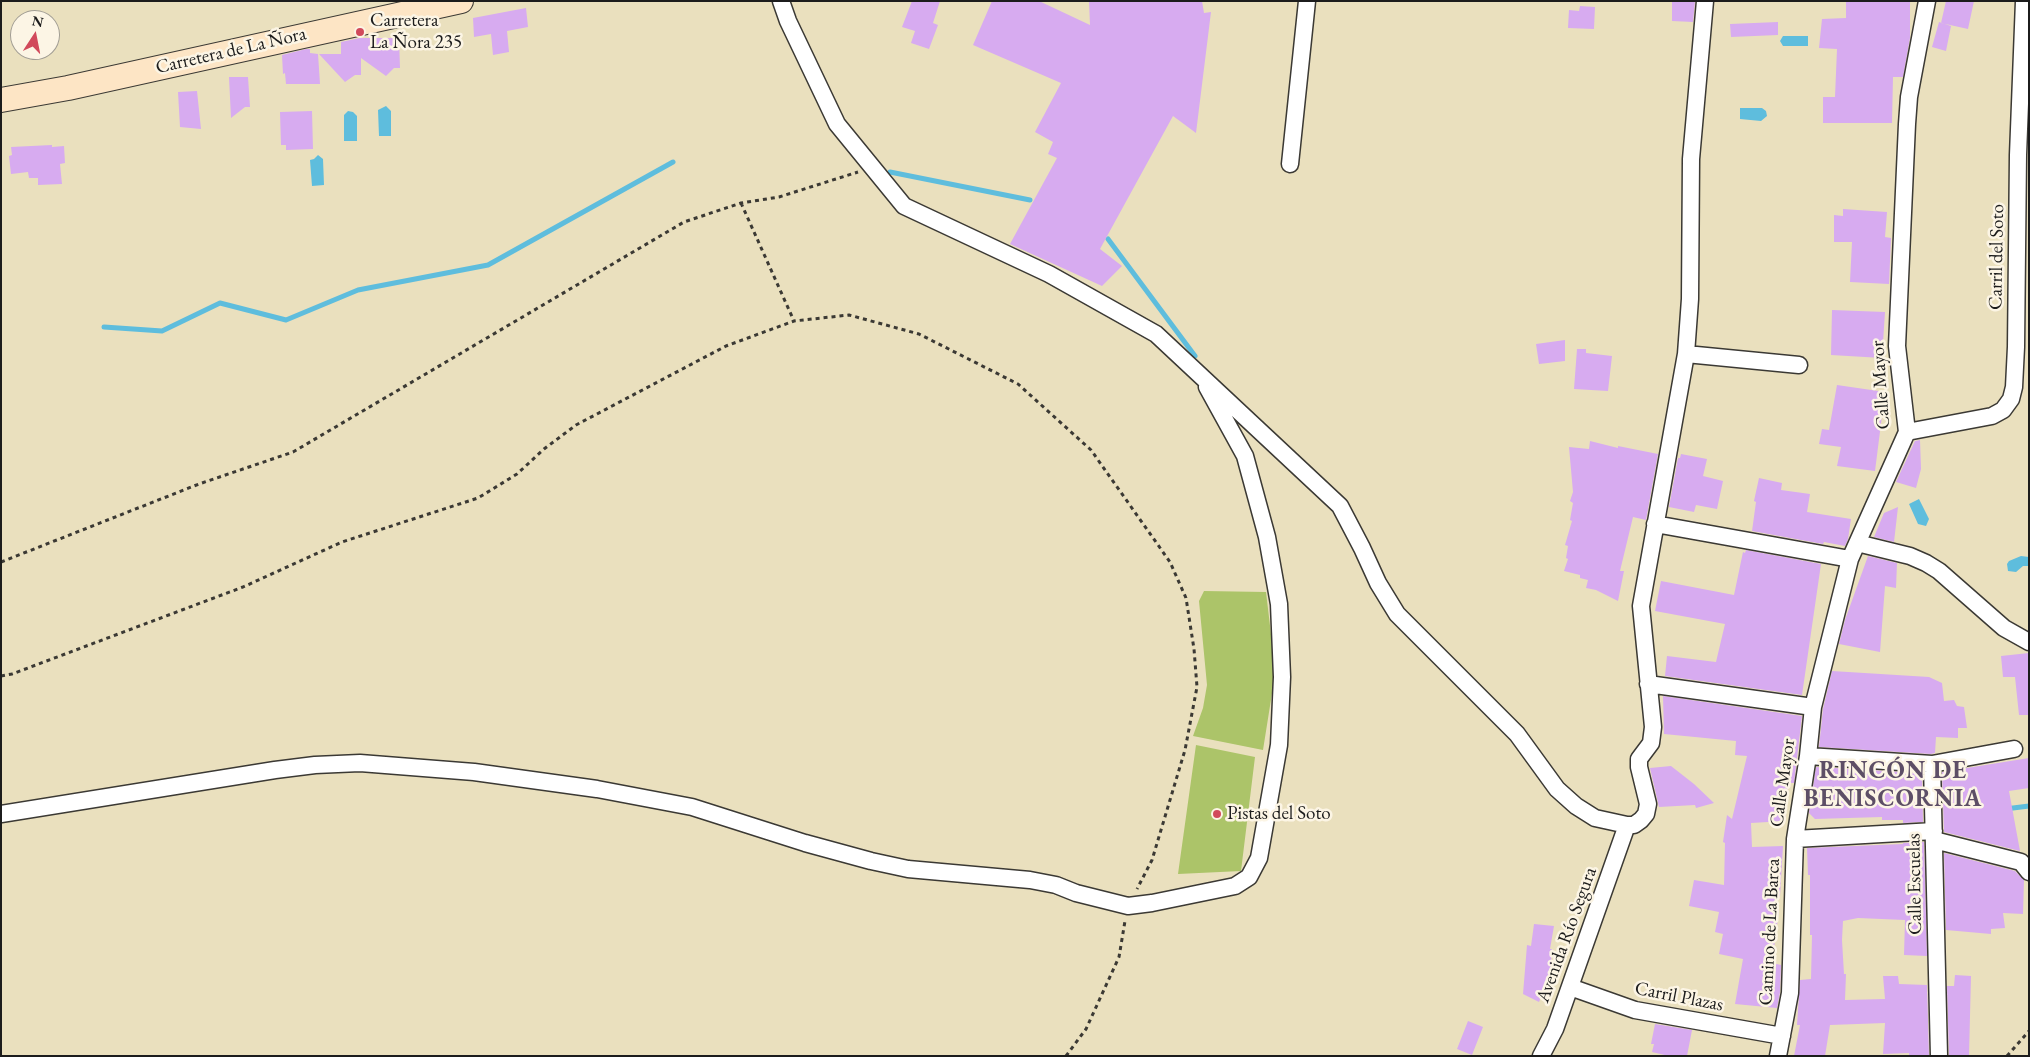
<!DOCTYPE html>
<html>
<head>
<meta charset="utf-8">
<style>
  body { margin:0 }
  #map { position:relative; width:2030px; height:1057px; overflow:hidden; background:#eae0be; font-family:"EB Garamond",serif }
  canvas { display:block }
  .frame { position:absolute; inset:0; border:2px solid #1c1c1c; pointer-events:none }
  .north { position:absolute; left:10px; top:10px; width:50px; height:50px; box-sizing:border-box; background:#fcf5e5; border:1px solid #a29e95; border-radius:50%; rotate:11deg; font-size:14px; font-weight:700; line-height:20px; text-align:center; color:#1c1c1c }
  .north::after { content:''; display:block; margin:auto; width:18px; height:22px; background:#d1495b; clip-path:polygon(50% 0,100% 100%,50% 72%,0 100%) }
</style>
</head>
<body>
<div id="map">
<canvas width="2030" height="1057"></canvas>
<div class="frame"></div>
<div class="north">N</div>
</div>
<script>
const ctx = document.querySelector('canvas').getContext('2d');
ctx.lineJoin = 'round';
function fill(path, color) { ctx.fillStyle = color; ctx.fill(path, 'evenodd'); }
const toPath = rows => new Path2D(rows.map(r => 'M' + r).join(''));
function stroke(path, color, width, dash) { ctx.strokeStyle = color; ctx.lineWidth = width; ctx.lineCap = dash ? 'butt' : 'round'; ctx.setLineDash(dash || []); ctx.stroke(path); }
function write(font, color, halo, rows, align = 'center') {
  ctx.font = font + ' "EB Garamond",serif'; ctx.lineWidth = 5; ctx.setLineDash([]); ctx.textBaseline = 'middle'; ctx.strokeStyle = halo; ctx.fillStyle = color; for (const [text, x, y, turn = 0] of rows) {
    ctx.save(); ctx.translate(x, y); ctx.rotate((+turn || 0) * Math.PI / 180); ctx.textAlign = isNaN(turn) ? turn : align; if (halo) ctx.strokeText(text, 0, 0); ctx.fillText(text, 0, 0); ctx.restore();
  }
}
const green = toPath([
  [1204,591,1266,592,1273,651,1273,687,1263,750,1193,736,1203,708,1207,685,1199,601],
  [1196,745,1255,757,1241,871,1178,874]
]);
const water = toPath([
  [1783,36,1808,36,1808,46,1783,46,1780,41],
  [386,106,391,111,391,136,379,136,378,110],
  [1740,108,1762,108,1766,111,1767,116,1761,121,1740,119],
  [348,111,353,112,357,116,357,141,344,141,344,115],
  [318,155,323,159,324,185,312,186,310,160,314,159],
  [1919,499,1929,519,1926,526,1918,524,1909,504],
  [2021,556,2029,557,2029,566,2023,566,2016,572,2008,571,2007,564,2009,561]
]);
const stream = toPath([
  [890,172,1030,200],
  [1108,239,1195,356],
  [104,327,162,331,220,303,286,320,358,290,488,265,673,162],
  [2005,809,2029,806]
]);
const building = toPath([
  [912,1,940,1,933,23,938,25,929,49,911,43,915,31,902,27],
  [992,1,1039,1,1090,25,1089,1,1202,1,1204,13,1211,12,1196,133,1173,116,1100,249,1122,266,1102,286,1010,244,1057,158,1048,154,1053,142,1035,132,1061,83,973,45],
  [1672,1,1695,1,1693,22,1672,21],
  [1846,1,1910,1,1910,38,1903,77,1893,77,1892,123,1823,123,1823,97,1835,97,1837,49,1819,48,1822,19,1846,18],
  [1946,1,1974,1,1968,29,1941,23],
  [1580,6,1595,7,1594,29,1568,28,1569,10,1579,11],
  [526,8,528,27,507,31,509,52,493,55,491,34,474,37,473,18],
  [1778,22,1778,35,1731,37,1730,24],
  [1939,22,1951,26,1946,51,1932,47],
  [360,38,399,38,400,68,394,68,386,76,361,58,361,75,355,75,345,82,319,54,341,54,341,42],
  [306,49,310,49,310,53,318,54,320,84,286,84,285,73,283,74,282,55],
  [229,77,248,77,250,107,245,107,231,118],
  [197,91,201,129,180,127,178,92],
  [312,111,313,149,286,150,286,145,281,145,280,112],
  [52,145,52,147,64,146,65,163,60,164,62,184,38,185,38,178,29,178,28,172,11,174,9,156,12,155,11,147],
  [1843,209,1887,212,1885,237,1891,238,1889,284,1850,282,1852,242,1834,242,1834,215,1843,216],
  [1832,310,1885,312,1882,358,1831,355],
  [1565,340,1565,361,1539,364,1536,344],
  [1577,349,1586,349,1586,353,1612,356,1608,391,1574,389],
  [1837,385,1885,392,1875,471,1837,466,1841,447,1819,444,1822,429,1829,430],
  [1920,440,1921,469,1916,488,1896,482,1915,441],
  [1590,441,1618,448,1618,446,1658,454,1646,520,1633,517,1620,571,1624,571,1618,601,1596,590,1586,588,1588,580,1580,578,1580,575,1564,571,1568,559,1566,558,1568,546,1565,545,1572,521,1570,520,1573,503,1570,501,1573,492,1569,447,1589,449],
  [1681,454,1707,459,1703,476,1723,481,1717,509,1696,505,1694,512,1669,507,1678,458,1680,458],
  [1759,478,1782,483,1781,490,1810,494,1807,512,1851,519,1848,539,1845,546,1824,542,1823,544,1752,531,1756,502,1754,501],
  [1898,507,1894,542,1874,537,1884,513],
  [1746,550,1821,564,1802,695,1665,676,1667,656,1716,662,1725,624,1655,611,1661,581,1734,595,1743,552,1745,553],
  [1868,556,1897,563,1896,588,1885,586,1880,652,1839,644,1845,620],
  [2029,653,2029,715,2019,715,2015,677,2003,677,2001,656],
  [1832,671,1929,677,1942,683,1944,701,1954,700,1957,706,1964,707,1967,728,1958,728,1958,738,1936,737,1935,753,1931,754,1819,747,1823,709],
  [1663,696,1802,716,1794,783,1788,783,1785,821,1751,823,1752,847,1783,846,1780,896,1772,903,1779,910,1772,963,1781,965,1780,992,1777,1008,1735,1004,1743,959,1719,954,1723,934,1715,932,1719,912,1689,906,1694,880,1724,885,1725,843,1723,842,1727,815,1732,819,1747,756,1735,755,1736,741,1664,734],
  [2029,758,2029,788,2009,791,2020,851,1944,832,1942,772],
  [1671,766,1694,784,1714,803,1696,808,1695,805,1659,807,1650,768],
  [1816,767,1922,773,1923,822,1903,823,1903,820,1882,820,1882,817,1815,819,1809,813],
  [1924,842,1927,956,1904,955,1905,920,1858,918,1843,921,1842,940,1844,974,1846,974,1845,1000,1885,999,1883,976,1898,976,1899,984,1927,985,1929,1056,1909,1056,1909,1053,1883,1054,1885,1023,1830,1025,1825,1056,1794,1056,1800,1025,1797,1025,1800,980,1811,979,1812,935,1810,935,1810,875,1808,875,1807,848,1903,844,1903,843],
  [1944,853,2015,871,2024,880,2023,914,2003,913,2005,928,1991,929,1991,934,1946,930],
  [1534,924,1554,926,1550,949,1552,949,1550,974,1539,1002,1523,994,1527,945,1531,946],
  [1955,975,1971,976,1969,1056,1949,1056,1947,986,1954,986],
  [1468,1021,1483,1027,1472,1055,1457,1049],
  [1655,1024,1692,1030,1687,1056,1669,1056,1652,1052,1654,1044,1651,1044]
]);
const path = toPath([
  [741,203,794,321],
  [1,562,199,484,293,452,684,222,741,203,779,197,858,172],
  [1,676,12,674,243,587,342,542,478,498,517,474,544,449,576,425,726,346,794,321,849,315,919,334,1018,384,1091,450,1170,562,1186,598,1194,649,1197,687,1185,750,1152,860,1137,889],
  [1066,1056,1086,1029,1119,957,1125,921],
  [2007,1056,2029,1031]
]);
const street = toPath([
  [781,1,788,21,837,124,904,206,1049,274,1156,334,1340,506,1362,548,1378,583,1397,614,1517,734,1557,789,1576,806,1595,818,1627,825,1634,825,1641,820,1646,814,1648,804,1639,767,1639,759,1651,743,1653,727,1641,606,1686,354,1690,299,1691,159,1705,1],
  [1290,164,1307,1],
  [1686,354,1799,365],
  [1907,432,1992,416,2003,410,2011,399,2014,387,2016,347,2018,155,2024,1],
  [1655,524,1850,559],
  [1857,543,1910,556,1926,563,1939,571,2004,628,2029,642],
  [1648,684,1813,707],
  [1808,756,1932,764],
  [1,814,275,770,315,765,360,763,474,772,597,789,692,807,805,843,871,861,908,869,1030,880,1056,885,1076,893,1128,906,1152,903,1235,886,1249,877,1259,858,1279,745,1282,677,1279,604,1267,537,1245,456,1207,387],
  [1795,839,1934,831],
  [1934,840,2021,862,2029,872],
  [1570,987,1635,1010,1782,1036],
  [1541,1056,1555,1029,1627,825],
  [1778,1056,1790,993,1795,839,1808,756,1813,707,1850,559,1907,432,1897,346,1907,124,1909,97,1927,1],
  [1939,1056,1932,764,2014,749]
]);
const secondary = toPath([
  [1,100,68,88,461,1]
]);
const markers = [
  [360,32,5,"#d1495b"],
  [1217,814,5,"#d1495b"]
];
const poiNames = [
  ["Carretera",370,21],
  ["La Ñora 235",370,43],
  ["Pistas del Soto",1227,814]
];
const streetNames = [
  ["Carretera de La Ñora",231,51,-13],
  ["Carril del Soto",1997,257,-89],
  ["Calle Mayor",1881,385,-94],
  ["Calle Mayor",1783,783,-82],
  ["Calle Escuelas",1915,884,-91],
  ["Camino de La Barca",1770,932,-87],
  ["Avenida Río Segura",1567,935,-70],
  ["Carril Plazas",1679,997,11]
];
const districtNames = [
  ["RINCÓN DE",1893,771],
  ["BENISCORNIA",1893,799]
];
fill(green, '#acc469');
fill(water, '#5ebddd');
stroke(stream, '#5ebddd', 5);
fill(building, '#d7abf0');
stroke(street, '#3b3934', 19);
stroke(secondary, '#3b3934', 26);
stroke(path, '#3b3934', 3, [4, 4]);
stroke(street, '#fff', 16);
stroke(secondary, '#fde5c5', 24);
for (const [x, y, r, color] of markers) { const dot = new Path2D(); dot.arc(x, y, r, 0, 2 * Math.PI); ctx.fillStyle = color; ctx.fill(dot); stroke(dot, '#fcf5e5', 2); }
write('19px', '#1c1c1c', '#fcf5e5', poiNames, 'left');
write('19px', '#1c1c1c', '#fcf5e5', streetNames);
ctx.letterSpacing = '1px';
write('bold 24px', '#5d4e66', '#fcf5e5', districtNames);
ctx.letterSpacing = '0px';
</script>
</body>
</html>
